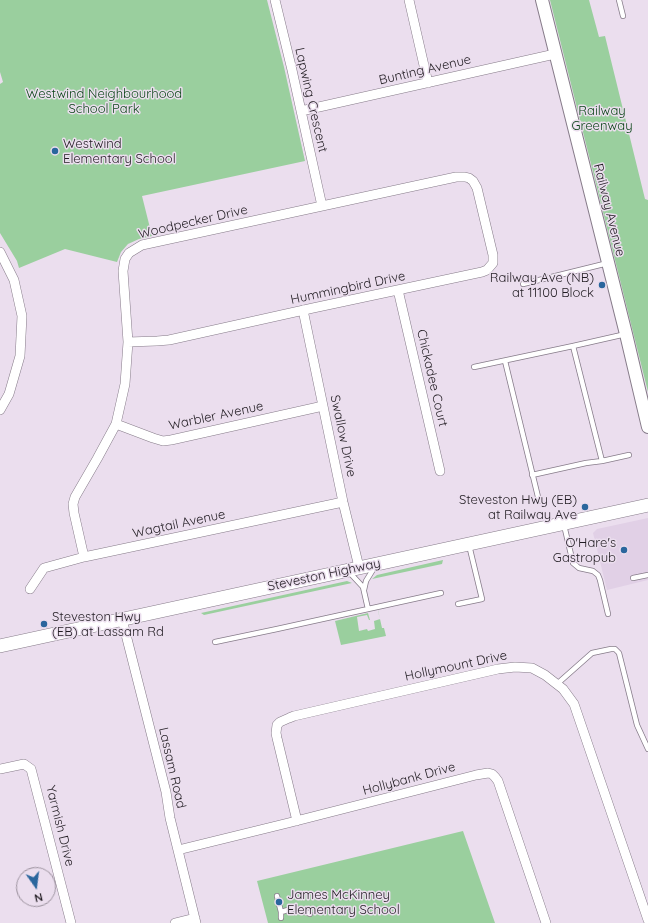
<!DOCTYPE html>
<html>
<head>
<meta charset="utf-8">
<style>
  body { margin:0 }
  #map { position:relative; width:648px; height:923px; overflow:hidden; background:#ebdeee; font-family:Quicksand,sans-serif }
  canvas { display:block }
  .north { position:absolute; left:16px; top:867px; width:40px; height:40px; box-sizing:border-box; background:#ebdeee; border:1px solid #9a909c; border-radius:50%; rotate:166deg; font-size:11px; font-weight:700; line-height:16px; text-align:center; color:#211c22 }
  .north::after { content:''; display:block; margin:auto; width:14px; height:18px; background:#2a669d; clip-path:polygon(50% 0,100% 100%,50% 72%,0 100%) }
</style>
</head>
<body>
<div id="map">
<canvas width="648" height="923"></canvas>
<div class="north">N</div>
</div>
<script>
const ctx = document.querySelector('canvas').getContext('2d');
ctx.lineJoin = 'round';
function fill(path, color) { ctx.fillStyle = color; ctx.fill(path, 'evenodd'); }
const toPath = rows => new Path2D(rows.map(r => 'M' + r).join(''));
function stroke(path, color, width, dash) { ctx.strokeStyle = color; ctx.lineWidth = width; ctx.lineCap = dash ? 'butt' : 'round'; ctx.setLineDash(dash || []); ctx.stroke(path); }
function write(font, color, halo, rows, align = 'center') {
  ctx.font = font + ' Quicksand,sans-serif'; ctx.lineWidth = 3; ctx.setLineDash([]); ctx.textBaseline = 'middle'; ctx.strokeStyle = halo; ctx.fillStyle = color; for (const [text, x, y, turn = 0] of rows) {
    ctx.save(); ctx.translate(x, y); ctx.rotate((+turn || 0) * Math.PI / 180); ctx.textAlign = isNaN(turn) ? turn : align; if (halo) ctx.strokeText(text, 0, 0); ctx.fillText(text, 0, 0); ctx.restore();
  }
}
const built = toPath([
  [648,518,648,580,607,590,593,533,597,529]
]);
const green = toPath([
  [0,0,267,0,284,67,305,161,142,196,152,236,139,239,128,244,121,252,117,262,65,249,19,268,17,261,0,233,0,84,3,82,0,72],
  [550,0,589,0,599,37,605,36,645,199,648,200,648,392],
  [443,560,442,564,372,579,377,575],
  [347,581,352,583,204,615,201,613],
  [378,610,382,628,384,628,386,636,341,645,335,621,368,613,370,620,369,620,367,615,357,617,359,631,367,629,368,631,375,629,374,621,380,619,378,611],
  [463,831,495,923,268,923,257,881]
]);
const service = toPath([
  [619,0,623,16],
  [523,284,608,263],
  [573,346,602,461],
  [505,361,539,501],
  [474,367,573,346,626,334],
  [532,475,586,463,602,461,629,455],
  [564,525,573,563,579,568,593,571,598,575,600,580,608,614],
  [349,572,363,587,368,609],
  [633,578,648,575],
  [364,590,366,581,374,568],
  [458,604,482,599,469,545],
  [215,642,277,629,441,593],
  [557,684,592,653,611,649,615,649,619,653,637,725,648,749],
  [277,896,281,912],
  [281,918,281,912,295,908,310,914]
]);
const minor = toPath([
  [275,0,292,70,322,206],
  [409,0,428,83],
  [301,111,555,54],
  [0,252,14,280,22,316,20,356,9,394,0,410],
  [398,290,440,471],
  [303,310,343,502,359,567],
  [116,424,153,438,163,441,171,440,323,406],
  [84,557,74,513,73,504,75,497,97,459,116,424,125,384,128,342,123,271,125,259,129,253,142,245,456,177,465,177,469,178,473,181,477,188,493,255,493,263,487,270,482,272,313,308,169,340,157,341,128,342],
  [30,589,44,568,84,557,343,502],
  [122,619,166,792,170,818,196,923],
  [0,769,24,764,31,769,71,923],
  [297,821,277,738,276,733,277,725,280,722,289,718,294,716,498,669,515,667,532,668,545,675,563,689,574,704,648,920],
  [178,850,288,823,476,775,488,773,492,774,495,777,498,781,546,923],
  [175,923,195,918]
]);
const tertiary = toPath([
  [542,0,626,334,648,427]
]);
const secondary = toPath([
  [0,646,648,505]
]);
const markers = [
  [55,151,4,"#2a669d"],
  [602,285,4,"#2a669d"],
  [585,507,4,"#2a669d"],
  [624,550,4,"#2a669d"],
  [44,624,4,"#2a669d"],
  [279,902,4,"#2a669d"]
];
const streetNames = [
  ["Bunting Avenue",425,70,-13],
  ["Lapwing Crescent",311,100,77],
  ["Railway Avenue",609,210,76],
  ["Woodpecker Drive",193,222,-13],
  ["Hummingbird Drive",348,288,-12],
  ["Chickadee Court",432,378,77],
  ["Warbler Avenue",216,416,-12],
  ["Swallow Drive",343,436,78],
  ["Wagtail Avenue",179,524,-12],
  ["Steveston Highway",324,575,-12],
  ["Hollymount Drive",456,666,-12],
  ["Lassam Road",172,768,77],
  ["Hollybank Drive",409,779,-15],
  ["Yarmish Drive",60,826,76]
];
const parkNames = [
  ["Westwind Neighbourhood",104,94],
  ["School Park",104,109],
  ["Railway",602,111],
  ["Greenway",602,126]
];
const poiNames = [
  ["Westwind",63,144],
  ["Elementary School",63,159],
  ["Railway Ave (NB)",594,278,"right"],
  ["at 11100 Block",594,293,"right"],
  ["Steveston Hwy (EB)",577,500,"right"],
  ["at Railway Ave",577,515,"right"],
  ["O'Hare's",616,543,"right"],
  ["Gastropub",616,558,"right"],
  ["Steveston Hwy",52,617],
  ["(EB) at Lassam Rd",52,632],
  ["James McKinney",287,895],
  ["Elementary School",287,910]
];
fill(built, '#e1d0e6');
fill(green, '#9acf9e');
stroke(service, '#867b89', 6);
stroke(minor, '#867b89', 10);
stroke(tertiary, '#867b89', 14);
stroke(secondary, '#867b89', 14);
stroke(service, '#fff', 4.5);
stroke(minor, '#fff', 9);
stroke(tertiary, '#fff', 12);
stroke(secondary, '#fff', 13);
for (const [x, y, r, color] of markers) { const dot = new Path2D(); dot.arc(x, y, r, 0, 2 * Math.PI); ctx.fillStyle = color; ctx.fill(dot); stroke(dot, '#ebdeee', 1.5); }
write('13px', '#211c22', '#ebdeee', streetNames);
write('13px', '#0c4619', '#ebdeee', parkNames);
write('13px', '#211c22', '#ebdeee', poiNames, 'left');
</script>
</body>
</html>
